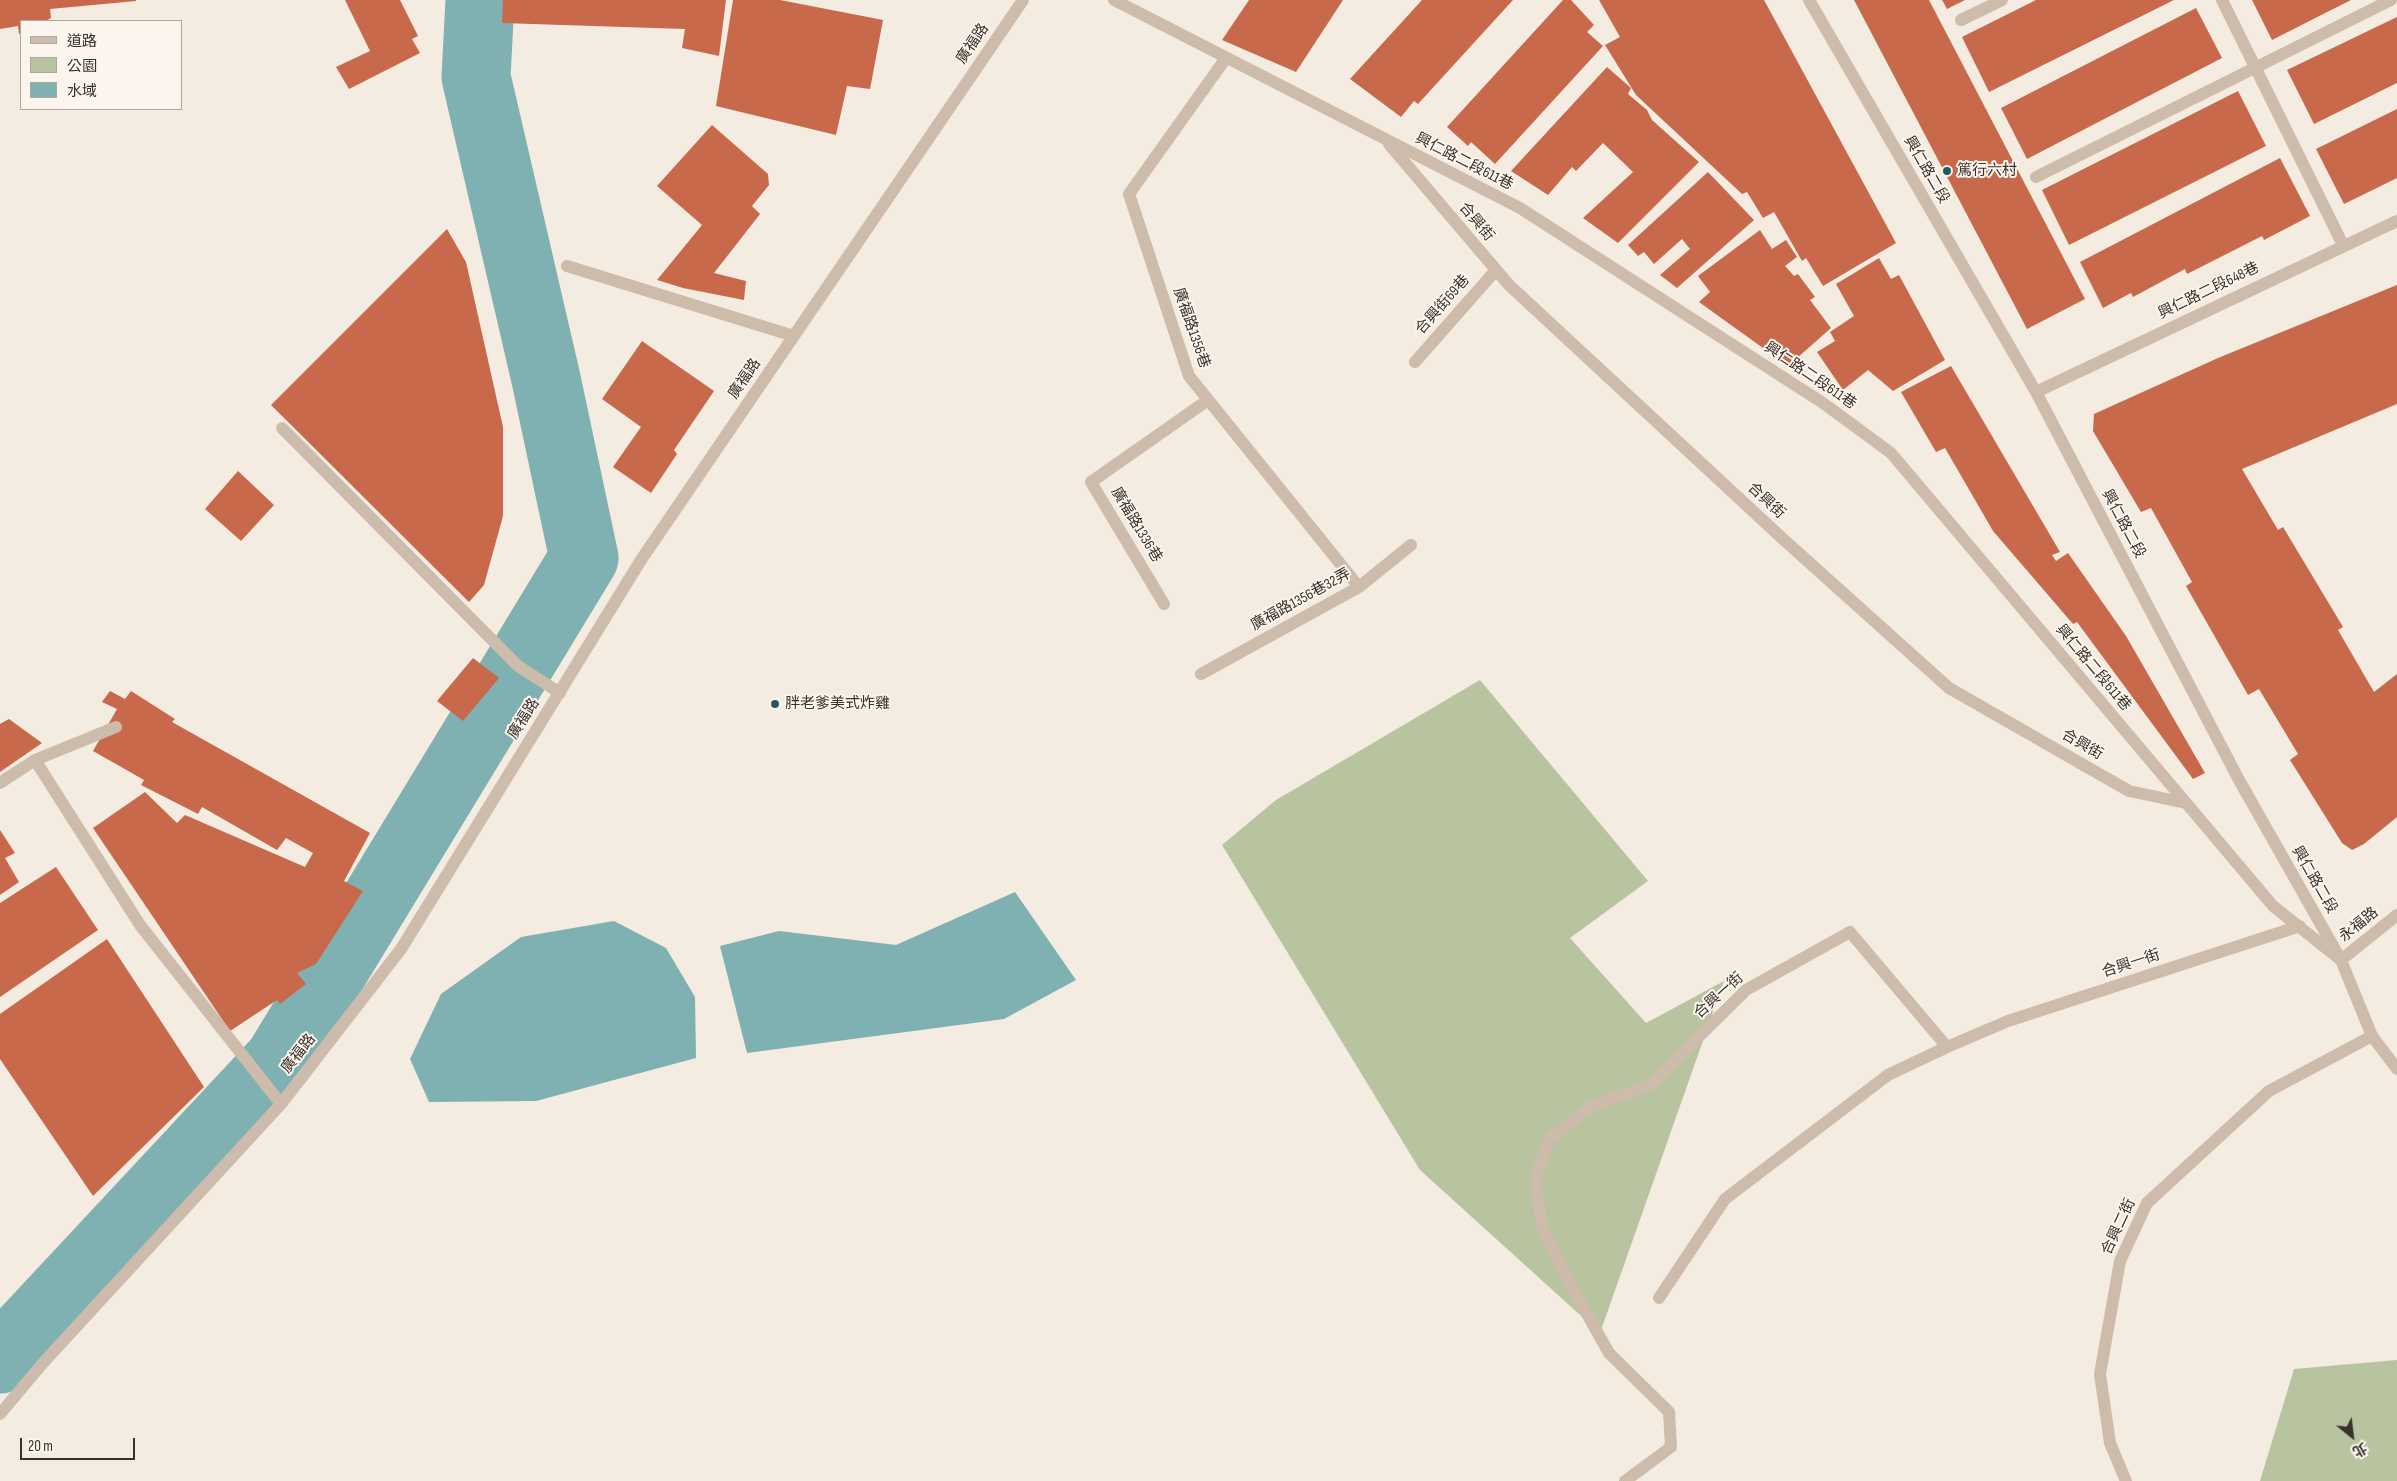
<!DOCTYPE html>
<html>
<head>
<meta charset="utf-8">
<style>
  body { margin:0 }
  #map { position:relative; width:2397px; height:1481px; overflow:hidden; background:#f4ebe1; font-family:"Sofia Sans Condensed","Noto Sans TC",sans-serif }
  canvas { display:block }
  .legend { position:absolute; left:20px; top:20px; width:162px; height:90px; box-sizing:border-box; background:#fbf5ee; border:1px solid #aea6a0; margin:0; padding:6px 9px; list-style:none; font-size:15px; color:#3b302b }
  .legend li { display:flex; align-items:center; gap:10px; height:25px }
  .legend b { width:25px; border:1px solid #aea6a0 }
  .north { position:absolute; left:2327px; top:1411px; width:50px; height:50px; -webkit-text-stroke:4px #fbf5ee; paint-order:stroke; rotate:151deg; font-size:14px; font-weight:700; line-height:20px; text-align:center; color:#3b302b }
  .north::after { content:''; display:block; margin:auto; width:18px; height:22px; background:#3b302b; clip-path:polygon(50% 0,100% 100%,50% 72%,0 100%) }
  .scale { position:absolute; left:20px; top:1438px; width:115px; height:22px; box-sizing:border-box; border:2px solid #3b302b; border-top:0; padding-left:6px; font-size:15px; line-height:18px; white-space:nowrap; color:#3b302b; -webkit-text-stroke:4px #fbf5ee; paint-order:stroke }
</style>
</head>
<body>
<div id="map">
<canvas width="2397" height="1481"></canvas>
<ul class="legend">
<li><b style="height:6px;background:#cdbbac"></b>道路</li>
<li><b style="height:14px;background:#b8c4a0"></b>公園</li>
<li><b style="height:14px;background:#7fb0b2"></b>水域</li>
</ul>
<div class="north">北</div>
<div class="scale">20 m</div>
</div>
<script>
const ctx = document.querySelector('canvas').getContext('2d');
ctx.lineJoin = 'round';
function fill(path, color) { ctx.fillStyle = color; ctx.fill(path, 'evenodd'); }
const toPath = rows => new Path2D(rows.map(r => 'M' + r).join(''));
function stroke(path, color, width, dash) { ctx.strokeStyle = color; ctx.lineWidth = width; ctx.lineCap = dash ? 'butt' : 'round'; ctx.setLineDash(dash || []); ctx.stroke(path); }
function write(font, color, halo, rows, align = 'center') {
  ctx.font = font + ' "Sofia Sans Condensed","Noto Sans TC",sans-serif'; ctx.lineWidth = 4; ctx.setLineDash([]); ctx.textBaseline = 'middle'; ctx.strokeStyle = halo; ctx.fillStyle = color; for (const [text, x, y, turn = 0] of rows) {
    ctx.save(); ctx.translate(x, y); ctx.rotate((+turn || 0) * Math.PI / 180); ctx.textAlign = isNaN(turn) ? turn : align; if (halo) ctx.strokeText(text, 0, 0); ctx.fillText(text, 0, 0); ctx.restore();
  }
}
const green = toPath([
  [1480,680,1648,881,1570,938,1646,1023,1724,981,1600,1333,1420,1170,1222,845,1276,800],
  [2397,1360,2397,1481,2260,1481,2294,1369]
]);
const water = toPath([
  [1015,892,1076,980,1004,1019,747,1053,720,946,779,931,896,945],
  [614,921,666,948,695,997,696,1058,536,1101,429,1102,410,1059,441,994,521,937]
]);
const river = toPath([
  [0,1359,279,1060,584,558,546,379,476,77,480,0]
]);
const building = toPath([
  [0,0,136,0,136,1,50,9,51,18,45,21,21,21,21,33,19,34,18,26,0,29],
  [345,0,400,0,418,36,412,39,420,53,349,89,336,67,370,51],
  [503,0,726,0,719,56,682,48,685,29,502,23],
  [733,0,780,0,883,20,870,89,847,86,836,135,716,106],
  [1249,0,1343,0,1296,72,1222,40],
  [1422,0,1513,0,1418,104,1414,101,1401,117,1350,79],
  [1563,0,1571,0,1594,25,1587,32,1603,46,1495,164,1471,142,1468,146,1447,127],
  [1599,0,1764,0,1896,243,1823,286,1806,258,1802,261,1774,212,1763,218,1747,192,1742,194,1636,95,1605,45,1620,37],
  [1854,0,1929,0,2085,299,2027,329],
  [1942,0,1965,0,1947,9],
  [2036,0,2174,0,1989,92,1962,37],
  [2252,0,2351,0,2272,40],
  [2196,8,2222,58,2027,159,2001,108],
  [2397,17,2397,83,2314,124,2287,70],
  [1607,67,1631,88,1628,94,1647,110,1652,120,1699,162,1618,243,1583,218,1633,172,1603,143,1576,171,1572,167,1548,195,1511,171],
  [2238,91,2266,146,2069,245,2042,190],
  [2397,109,2397,178,2344,204,2316,149],
  [712,125,768,174,769,185,752,206,760,214,714,273,746,281,744,300,683,288,657,280,702,225,657,186],
  [2280,158,2310,216,2264,240,2262,236,2187,274,2185,269,2133,297,2131,293,2103,308,2080,262],
  [1708,172,1754,220,1677,288,1660,275,1690,249,1682,239,1654,264,1644,252,1638,256,1628,245],
  [447,229,466,262,503,427,503,516,484,585,469,602,271,405],
  [1760,230,1772,249,1786,240,1797,257,1785,266,1794,276,1798,274,1815,297,1810,300,1831,328,1788,366,1699,302,1710,292,1698,276],
  [1879,258,1891,279,1899,275,1945,360,1893,391,1868,370,1843,390,1817,352,1835,341,1830,332,1854,316,1836,284],
  [2397,285,2397,404,2242,469,2278,530,2283,527,2343,627,2338,630,2374,692,2397,674,2397,817,2364,844,2352,850,2342,843,2290,760,2298,754,2259,689,2248,695,2186,586,2192,582,2151,508,2141,512,2093,431,2094,414,2218,358],
  [642,341,714,391,674,450,677,454,651,493,613,467,641,427,602,399],
  [1951,366,2060,552,2052,555,2056,561,2068,553,2126,636,2205,773,2193,779,2077,622,2073,624,1993,531,1945,448,1936,452,1901,392],
  [238,471,274,505,241,541,205,509],
  [473,658,499,678,463,721,437,701],
  [110,691,125,699,131,691,175,719,172,722,370,833,344,881,363,891,316,964,297,973,306,984,280,1004,277,1000,230,1031,93,828,145,792,177,823,185,815,305,867,313,853,286,838,277,850,202,807,198,814,141,785,144,780,93,751,117,709,102,702],
  [9,719,42,743,0,772,0,724],
  [0,830,15,853,5,858,19,882,0,895],
  [56,867,98,930,0,997,0,903],
  [107,939,204,1087,93,1196,0,1059,0,1014]
]);
const minor = toPath([
  [1114,0,1520,208,1823,403,1891,453,2273,906,2341,960],
  [1809,0,2036,392,2239,780,2341,960,2372,1036,2397,1069],
  [2222,0,2343,245],
  [1961,20,2002,0],
  [1226,58,1129,194,1189,376,1359,587],
  [1389,144,1509,285,1783,539,1949,688,2129,791,2186,803],
  [2036,177,2391,0],
  [567,266,794,336],
  [1415,362,1496,270],
  [2036,392,2397,221],
  [282,428,518,666,560,693],
  [1164,604,1091,482,1208,400],
  [1201,674,1359,587,1411,545],
  [35,760,140,925,281,1104],
  [0,783,35,760,116,727],
  [2341,960,2397,915],
  [1659,1298,1725,1199,1888,1075,1947,1047],
  [0,1414,43,1363,281,1104,401,949,641,560,1023,0],
  [1625,1481,1671,1447,1669,1412,1609,1353,1568,1280,1542,1227,1535,1178,1550,1139,1591,1106,1650,1085,1746,990,1850,932,1947,1047,2008,1021,2300,926],
  [2126,1481,2110,1443,2100,1374,2120,1261,2147,1203,2269,1091,2372,1036]
]);
const markers = [
  [1947,171,5,"#1f5a5e"],
  [775,704,5,"#1f5a5e"]
];
const streetNames = [
  ["廣福路",973,44,-56],
  ["興仁路二段611巷",1464,162,27],
  ["興仁路二段",1926,170,60],
  ["合興街",1476,222,50],
  ["興仁路二段648巷",2209,291,-26],
  ["合興街69巷",1443,305,-49],
  ["廣福路1356巷",1191,328,71],
  ["興仁路二段611巷",1810,376,34],
  ["廣福路",745,379,-56],
  ["合興街",1766,501,43],
  ["興仁路二段",2123,524,62],
  ["廣福路1336巷",1136,525,59],
  ["廣福路1356巷32弄",1301,600,-29],
  ["興仁路二段611巷",2093,668,50],
  ["廣福路",524,719,-58],
  ["合興街",2082,745,30],
  ["興仁路二段",2314,880,60],
  ["永福路",2359,925,-39],
  ["合興一街",2131,964,-18],
  ["合興一街",1719,996,-42],
  ["廣福路",299,1054,-52],
  ["合興二街",2119,1227,-65]
];
const poiNames = [
  ["篤行六村",1957,171],
  ["胖老爹美式炸雞",785,704]
];
fill(green, '#b8c4a0');
fill(water, '#7fb0b2');
stroke(river, '#7fb0b2', 69);
fill(building, '#c8694b');
stroke(minor, '#cdbbac', 12);
for (const [x, y, r, color] of markers) { const dot = new Path2D(); dot.arc(x, y, r, 0, 2 * Math.PI); ctx.fillStyle = color; ctx.fill(dot); stroke(dot, '#fbf5ee', 2); }
write('15px', '#3b302b', '#fbf5ee', streetNames);
write('15px', '#3b302b', '#fbf5ee', poiNames, 'left');
</script>
</body>
</html>
